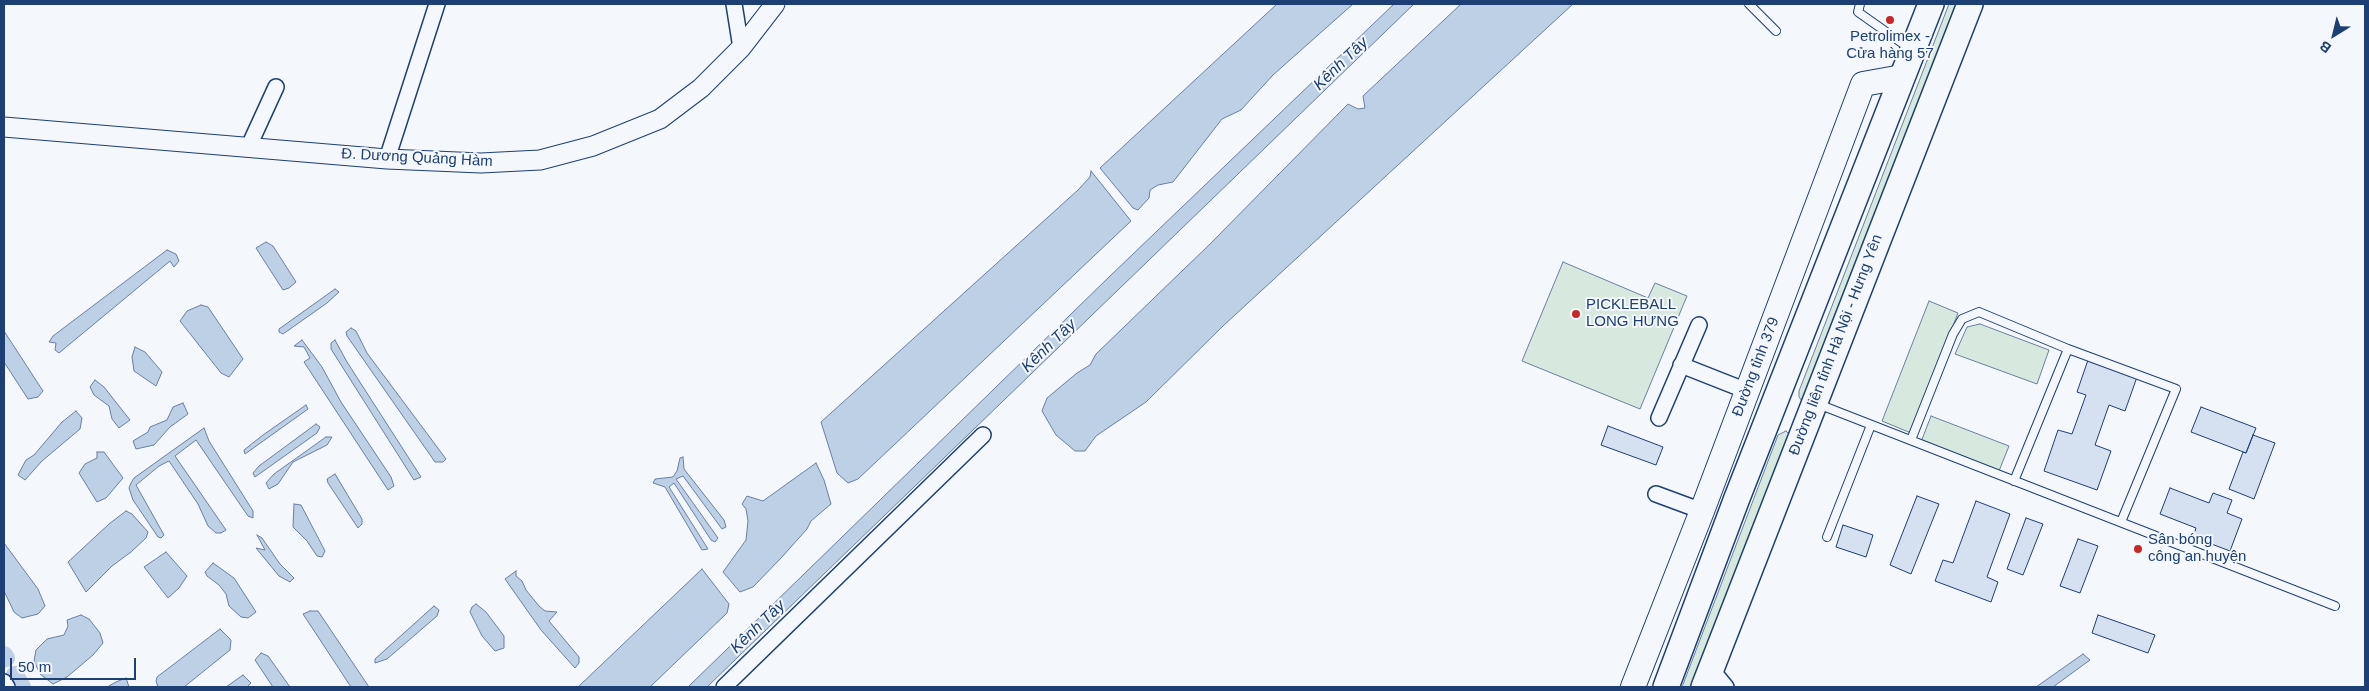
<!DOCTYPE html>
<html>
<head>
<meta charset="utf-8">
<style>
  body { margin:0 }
  #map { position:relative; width:2369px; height:691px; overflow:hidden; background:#f4f7fb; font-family:Helvetica,sans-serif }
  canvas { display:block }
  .frame { position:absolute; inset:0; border:5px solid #1d3f73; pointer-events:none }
  .north { position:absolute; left:2309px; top:10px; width:50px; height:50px; -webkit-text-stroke:4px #f4f7fb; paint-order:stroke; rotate:216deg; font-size:14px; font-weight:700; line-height:20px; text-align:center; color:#1d3f73 }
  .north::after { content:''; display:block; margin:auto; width:18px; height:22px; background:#1d3f73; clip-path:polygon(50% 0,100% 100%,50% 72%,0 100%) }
  .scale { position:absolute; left:10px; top:658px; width:126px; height:22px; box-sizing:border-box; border:2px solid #1d3f73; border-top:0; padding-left:6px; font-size:15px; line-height:18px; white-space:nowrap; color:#1d3f73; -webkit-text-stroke:4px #f4f7fb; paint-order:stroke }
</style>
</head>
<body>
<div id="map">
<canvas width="2369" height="691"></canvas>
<div class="frame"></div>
<div class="north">B</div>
<div class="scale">50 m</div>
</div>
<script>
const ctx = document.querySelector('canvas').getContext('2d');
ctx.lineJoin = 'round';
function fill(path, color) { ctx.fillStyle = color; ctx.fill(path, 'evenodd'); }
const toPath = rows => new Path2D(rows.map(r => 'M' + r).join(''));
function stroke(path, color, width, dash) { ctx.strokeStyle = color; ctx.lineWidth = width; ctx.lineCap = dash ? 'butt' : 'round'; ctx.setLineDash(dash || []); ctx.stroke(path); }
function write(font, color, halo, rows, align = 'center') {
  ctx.font = font + ' Helvetica,sans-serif'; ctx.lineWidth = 4; ctx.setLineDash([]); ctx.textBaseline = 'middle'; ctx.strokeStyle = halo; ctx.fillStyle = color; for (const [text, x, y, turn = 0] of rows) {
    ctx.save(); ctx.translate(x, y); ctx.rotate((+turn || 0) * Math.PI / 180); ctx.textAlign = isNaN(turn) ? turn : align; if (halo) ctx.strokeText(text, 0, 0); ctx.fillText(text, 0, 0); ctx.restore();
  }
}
const green = toPath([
  [1949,4,1960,4,1802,401,1799,397,1799,391,1949,4],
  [1563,262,1648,298,1655,283,1687,296,1640,409,1522,361,1563,262],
  [1929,301,1958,313,1911,433,1882,421,1929,301],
  [1980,324,2049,350,2037,384,1955,354,1967,327,1980,324],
  [1931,416,2009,446,1999,471,1921,442,1931,416],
  [1786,431,1791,436,1693,687,1682,687,1778,435,1786,431]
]);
const water = toPath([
  [1277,4,1353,4,1273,75,1241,110,1222,119,1173,182,1158,185,1150,190,1149,198,1138,210,1133,208,1100,168,1277,4],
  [1394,4,1414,4,707,687,688,687,1109,277,1394,4],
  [1461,4,1573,4,1223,326,1146,402,1096,436,1085,451,1075,451,1056,435,1042,411,1047,398,1077,373,1090,365,1096,354,1210,244,1348,104,1358,109,1365,108,1363,96,1461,4],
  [1091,171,1131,221,858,479,848,483,837,473,821,422,1078,190,1090,177,1091,171],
  [266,242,273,246,296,282,289,288,283,290,256,248,266,242],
  [167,250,176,254,179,261,174,267,170,261,59,353,55,350,56,343,49,342,53,336,167,250],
  [335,289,339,292,327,303,283,334,279,332,279,329,335,289],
  [201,305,208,307,243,359,229,377,221,373,180,321,187,311,201,305],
  [351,328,356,331,367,353,446,459,443,462,435,462,347,336,346,332,351,328],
  [4,331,43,391,38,397,28,399,4,362,4,331],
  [302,340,322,367,341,402,391,477,394,486,388,490,304,362,310,358,304,347,294,346,302,340],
  [335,340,347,362,421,477,414,480,331,349,331,343,335,340],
  [135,347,145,352,162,372,156,386,134,371,132,357,135,347],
  [95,380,104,387,130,420,119,428,112,419,109,406,94,395,90,387,95,380],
  [183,403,188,414,170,427,154,445,136,449,133,441,148,432,150,427,167,420,173,407,183,403],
  [306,405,308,409,245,454,244,450,263,435,306,405],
  [76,411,82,418,80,429,42,461,25,480,18,475,26,460,34,455,62,422,76,411],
  [316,424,320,427,317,433,255,477,253,473,259,466,316,424],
  [204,428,209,441,253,511,253,518,248,516,196,440,175,456,226,530,221,533,216,533,208,526,198,504,169,461,159,466,136,485,164,535,161,538,158,537,133,500,129,488,131,483,134,478,204,428],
  [326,437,332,437,327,445,293,462,278,484,269,489,266,483,274,474,326,437],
  [97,452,104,452,123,478,106,498,97,502,79,473,85,464,97,458,97,452],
  [683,457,684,469,724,520,726,527,722,529,683,476,676,479,718,538,715,542,711,540,674,483,669,487,708,549,702,550,665,487,653,483,655,479,673,477,677,471,680,458,683,457],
  [816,463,824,480,831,504,811,521,807,529,782,557,753,587,740,592,723,572,746,540,748,521,746,509,742,504,747,496,763,501,816,463],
  [335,474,362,519,362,524,358,528,328,483,327,479,335,474],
  [294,504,301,505,325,551,322,557,317,556,307,541,293,527,294,504],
  [126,511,132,514,148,532,146,538,131,552,112,566,86,592,68,562,109,524,126,511],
  [257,535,262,538,280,564,294,578,290,582,279,576,256,548,265,550,257,535],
  [4,543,38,589,45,606,38,614,22,618,14,612,4,591,4,543],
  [166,552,187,576,179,588,168,598,144,567,166,552],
  [213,563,234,578,256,612,248,618,241,617,229,606,226,594,219,585,207,576,205,572,213,563],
  [702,569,729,604,727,613,650,687,578,687,702,569],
  [516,571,516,576,522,581,526,590,539,606,545,611,557,612,549,621,579,657,579,663,575,668,541,630,505,579,516,571],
  [476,604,486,612,504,636,504,648,495,651,482,636,470,612,472,607,476,604],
  [434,606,439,610,437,616,387,659,375,663,375,659,434,606],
  [310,611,318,611,369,687,351,687,303,614,310,611],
  [81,615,89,619,100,633,103,643,93,655,67,677,53,684,40,674,34,661,36,650,47,639,64,635,68,626,67,620,81,615],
  [220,629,231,640,230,650,184,687,158,687,156,681,157,677,220,629],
  [261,653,268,656,290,687,273,687,255,660,261,653],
  [2083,654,2090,660,2053,687,2036,687,2083,654],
  [243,675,251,683,247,687,226,687,243,675],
  [126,678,129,687,107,687,116,682,126,678]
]);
const canal = toPath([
  [4,655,6,658],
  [15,675,22,687]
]);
const building = toPath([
  [2088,360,2137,377,2125,411,2109,405,2095,445,2111,451,2097,490,2044,471,2058,430,2072,434,2086,395,2077,392,2088,360],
  [2201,407,2256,428,2246,453,2191,432,2201,407],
  [1608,426,1663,447,1656,465,1601,445,1608,426],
  [2253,435,2275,443,2254,499,2229,489,2243,452,2246,453,2253,435],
  [2170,488,2209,503,2213,493,2232,500,2227,513,2242,519,2230,551,2193,537,2196,528,2160,514,2170,488],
  [1917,496,1939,504,1911,574,1890,565,1917,496],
  [1976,501,2010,514,1987,577,1998,582,1991,602,1935,581,1943,560,1953,563,1976,501],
  [2026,518,2043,524,2023,575,2007,569,2026,518],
  [1843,525,1873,535,1866,557,1836,547,1843,525],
  [2078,539,2098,546,2080,593,2060,586,2078,539],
  [2098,615,2155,635,2148,653,2092,633,2098,615]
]);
const service = toPath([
  [1749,4,1776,31],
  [1860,4,1858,12,1909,48],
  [2068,349,2176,389,2121,522],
  [1818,404,2335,606],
  [1911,440,1953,334,1962,319,1979,312,2068,349,2014,481],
  [1827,537,1871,425]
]);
const minor = toPath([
  [734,4,741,48],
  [249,146,276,87],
  [387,159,437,4],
  [1681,365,1747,391],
  [1659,418,1699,325],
  [1656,494,1702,511],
  [1711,669,1726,687],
  [4,682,7,687],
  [724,687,983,435]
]);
const tertiary = toPath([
  [4,127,387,159,481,163,540,160,593,146,660,119,701,88,741,48,775,4]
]);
const primary = toPath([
  [1633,687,1702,511,1863,84,1902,77]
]);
const trunk = toPath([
  [1666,687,1737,498,1931,4],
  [1704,687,1970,4]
]);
const markers = [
  [1890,20,5,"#c62828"],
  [1576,314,5,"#c62828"],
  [2138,549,5,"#c62828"]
];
const poiNames = [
  ["Petrolimex -",1890,37,"center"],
  ["Cửa hàng 57",1890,54,"center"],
  ["PICKLEBALL",1586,305],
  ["LONG HƯNG",1586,322],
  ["Sân bóng",2148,540],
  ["công an huyện",2148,557]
];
const streetNames = [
  ["Đ. Dương Quảng Hàm",417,158,3],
  ["Đường liên tỉnh Hà Nội - Hưng Yên",1836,345,-69],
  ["Đường tỉnh 379",1756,367,-69]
];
const waterNames = [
  ["Kênh Tây",1341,64,-44],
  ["Kênh Tây",1049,346,-44],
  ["Kênh Tây",758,627,-44]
];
fill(green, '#d7e8df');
stroke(green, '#687fa3', 1);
fill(water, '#bed0e5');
stroke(water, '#687fa3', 1);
stroke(canal, '#bed0e5', 18);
fill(building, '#d5e0f0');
stroke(building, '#1d3f73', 1);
stroke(service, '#1d3f73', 10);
stroke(minor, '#1d3f73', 18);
stroke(tertiary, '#1d3f73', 21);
stroke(primary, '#1d3f73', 26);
stroke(trunk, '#1d3f73', 28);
stroke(service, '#f4f7fb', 8);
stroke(minor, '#f4f7fb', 15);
stroke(tertiary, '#f4f7fb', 19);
stroke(primary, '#f4f7fb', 24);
stroke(trunk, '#f4f7fb', 25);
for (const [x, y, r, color] of markers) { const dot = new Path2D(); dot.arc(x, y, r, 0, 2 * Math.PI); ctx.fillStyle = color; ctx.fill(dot); stroke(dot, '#f4f7fb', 2); }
write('15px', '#1d3f73', '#f4f7fb', poiNames, 'left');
write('15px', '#1d3f73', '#f4f7fb', streetNames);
write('italic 16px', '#1d3f73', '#f4f7fb', waterNames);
</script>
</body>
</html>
